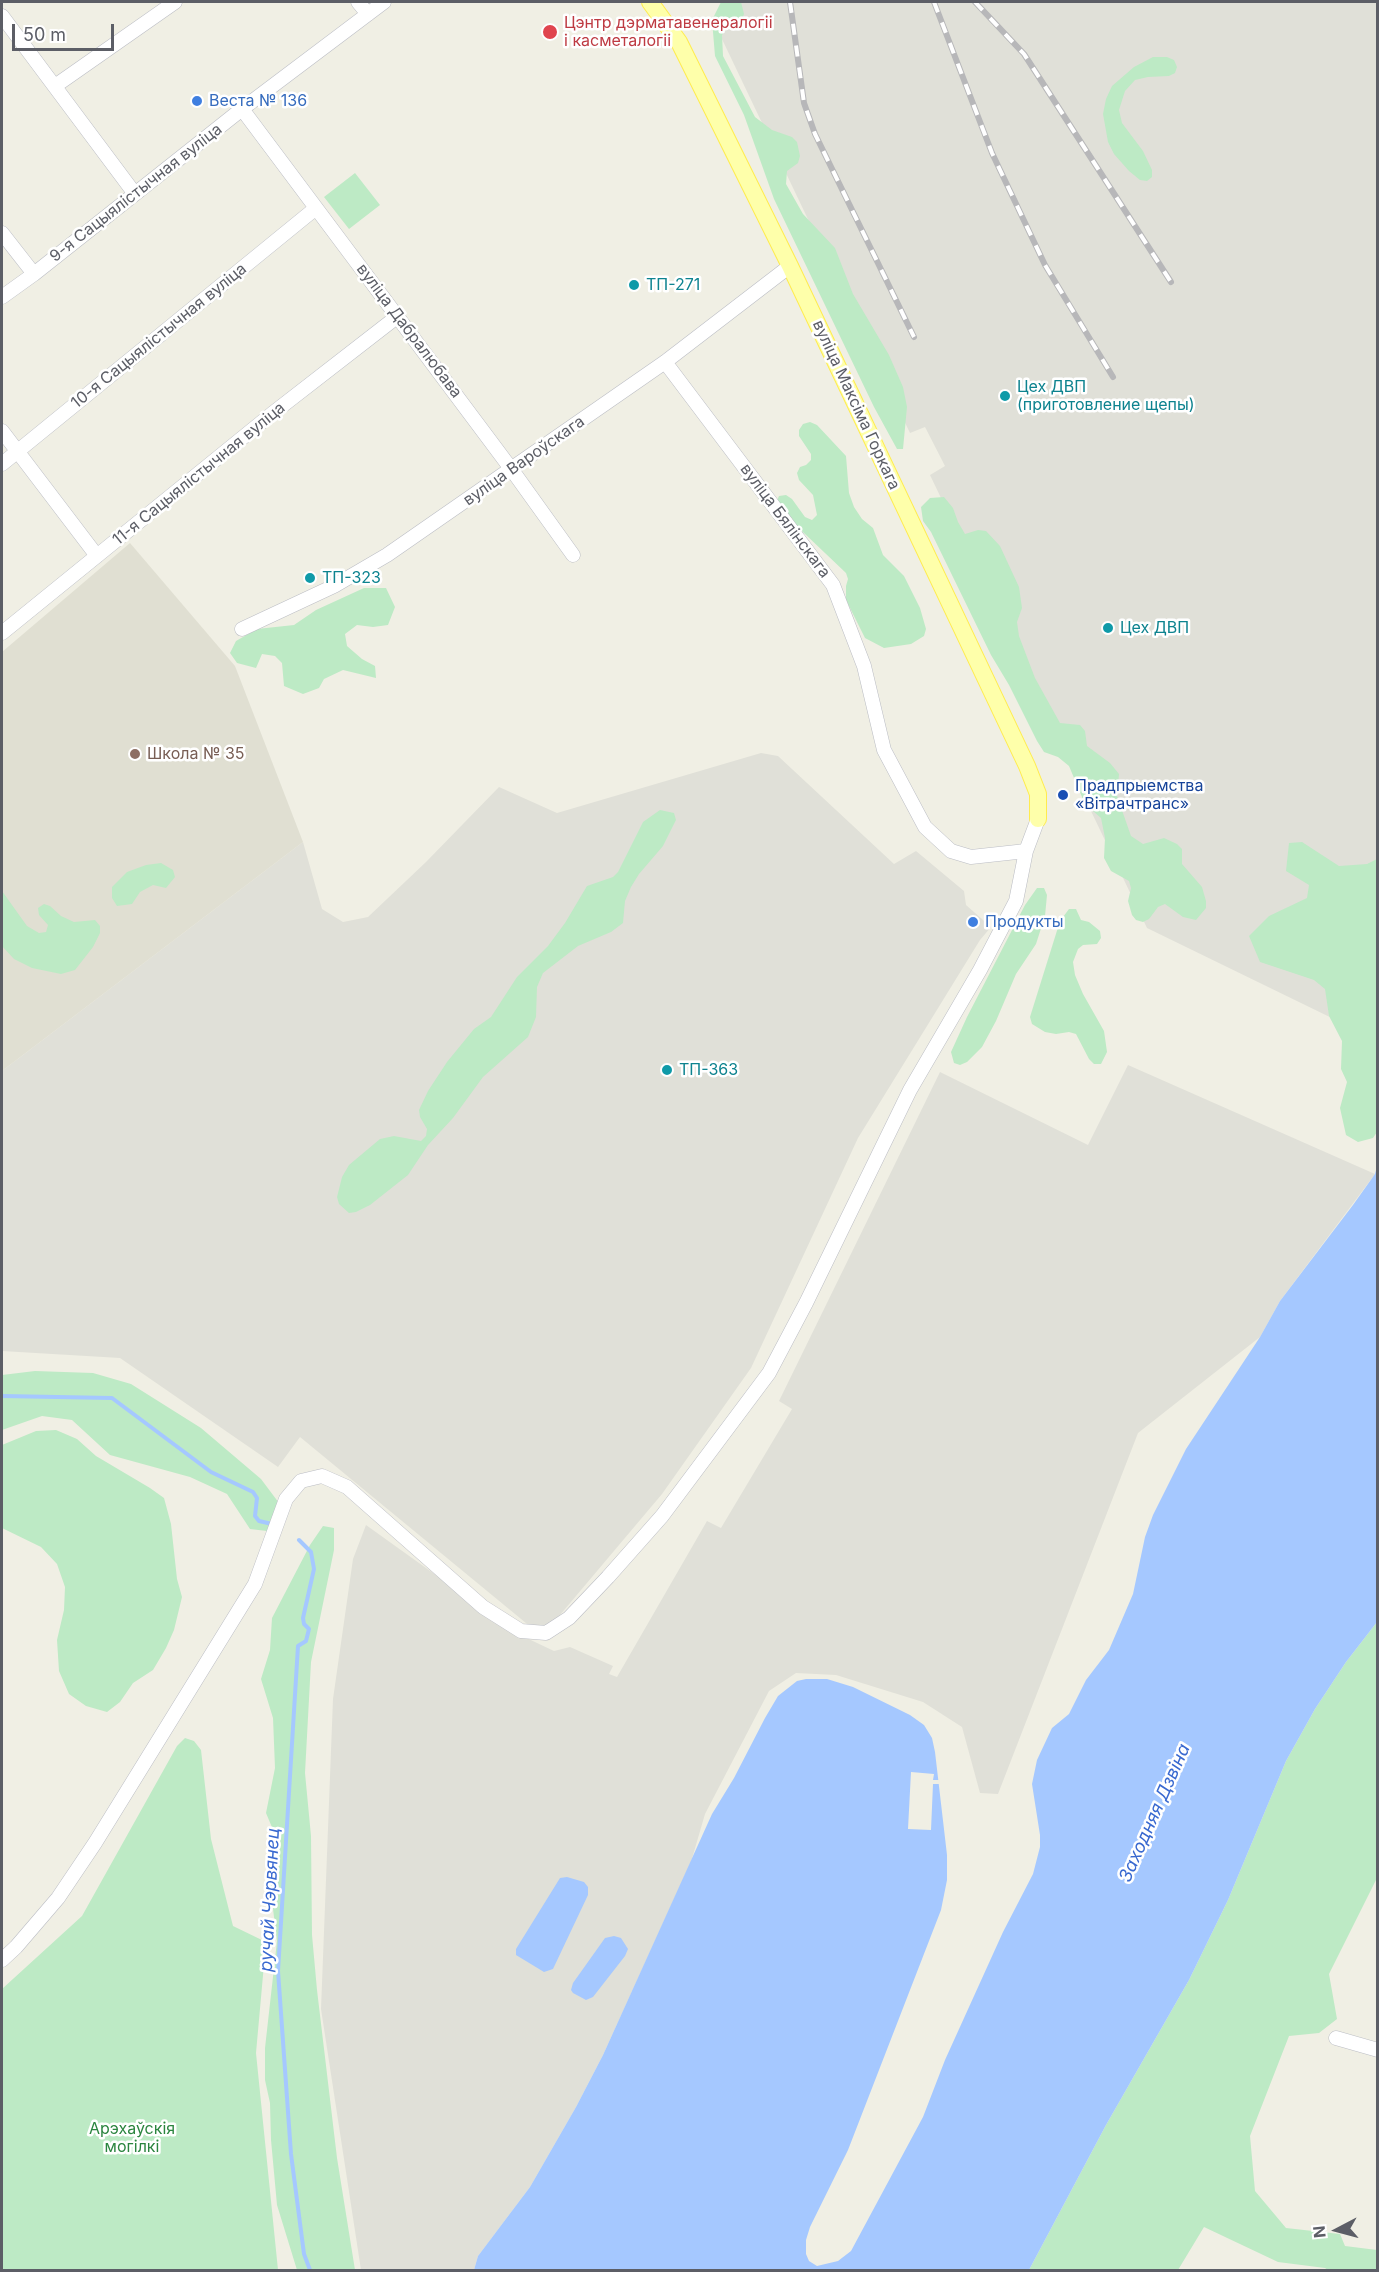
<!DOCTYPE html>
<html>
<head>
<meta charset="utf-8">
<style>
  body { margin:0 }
  #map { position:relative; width:1379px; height:2272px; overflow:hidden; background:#f0efe4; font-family:Inter,sans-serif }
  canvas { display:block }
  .frame { position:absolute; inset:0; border:3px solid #5c5e66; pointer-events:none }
  .north { position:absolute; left:1307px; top:2200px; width:60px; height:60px; -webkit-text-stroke:4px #fff; paint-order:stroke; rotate:264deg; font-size:16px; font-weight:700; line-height:24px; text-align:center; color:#5c5e66 }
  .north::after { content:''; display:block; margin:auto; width:21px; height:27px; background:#5c5e66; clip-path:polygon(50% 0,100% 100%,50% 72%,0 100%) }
  .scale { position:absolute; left:12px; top:24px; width:102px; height:27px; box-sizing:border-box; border:3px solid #5c5e66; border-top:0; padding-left:8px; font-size:18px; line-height:21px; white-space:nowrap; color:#5c5e66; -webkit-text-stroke:4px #fff; paint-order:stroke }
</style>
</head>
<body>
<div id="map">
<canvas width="1379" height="2272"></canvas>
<div class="frame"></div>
<div class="north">N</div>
<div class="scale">50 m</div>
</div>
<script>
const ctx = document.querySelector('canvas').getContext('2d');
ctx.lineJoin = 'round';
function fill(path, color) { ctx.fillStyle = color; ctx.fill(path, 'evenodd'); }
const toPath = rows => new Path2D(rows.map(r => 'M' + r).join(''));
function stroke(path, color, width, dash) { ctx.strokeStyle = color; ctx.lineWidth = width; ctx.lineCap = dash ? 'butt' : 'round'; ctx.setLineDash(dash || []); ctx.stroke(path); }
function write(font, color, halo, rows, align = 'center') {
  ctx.font = font + ' Inter,sans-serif'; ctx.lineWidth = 5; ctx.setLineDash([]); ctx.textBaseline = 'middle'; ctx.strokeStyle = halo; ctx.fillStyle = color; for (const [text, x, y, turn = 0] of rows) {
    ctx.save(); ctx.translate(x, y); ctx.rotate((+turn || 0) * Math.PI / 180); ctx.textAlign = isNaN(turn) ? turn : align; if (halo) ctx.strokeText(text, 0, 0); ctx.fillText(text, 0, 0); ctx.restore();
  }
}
const industrial = toPath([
  [739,2,1377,2,1378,944,1340,1022,1147,928,930,475,945,466,925,427,910,433,721,37,719,17],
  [761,753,778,756,894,864,916,851,964,891,966,905,991,927,980,940,858,1138,751,1368,662,1494,549,1628,532,1628,300,1437,278,1467,120,1358,2,1351,2,1071,303,842,322,909,343,922,368,917,426,862,499,787,557,813],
  [1128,1065,1375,1174,1280,1301,1260,1337,1138,1433,998,1794,980,1793,962,1727,923,1702,836,1675,796,1673,769,1691,705,1814,691,1862,603,2055,576,2107,530,2187,478,2256,474,2270,361,2270,321,2009,333,1699,353,1559,366,1525,518,1634,554,1651,570,1647,613,1666,609,1674,617,1677,707,1521,721,1528,792,1409,779,1401,940,1072,1088,1145]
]);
const education = toPath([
  [130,543,235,666,303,842,2,1071,2,652]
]);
const green = toPath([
  [721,2,741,2,744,14,739,27,726,29,722,35,723,56,755,117,772,130,792,137,797,142,800,156,798,163,787,171,786,184,803,214,835,248,853,294,889,355,903,387,907,407,903,449,897,449,874,407,774,199,744,115,715,56,712,20],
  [1153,57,1167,57,1174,60,1177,67,1175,73,1169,76,1148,77,1135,80,1125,91,1119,110,1122,123,1143,151,1152,170,1152,177,1147,181,1140,180,1129,171,1114,154,1108,142,1103,114,1106,99,1112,86,1134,67],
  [355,173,380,205,349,229,324,197],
  [810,422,817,425,846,456,849,493,854,507,862,519,873,528,883,555,904,576,920,608,926,629,924,636,911,644,884,648,865,638,846,600,846,586,848,579,846,573,784,514,776,503,779,496,786,495,792,499,805,517,812,520,817,515,813,495,799,480,797,473,800,467,806,465,811,460,811,454,799,436,799,430,803,424],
  [944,497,953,508,958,522,965,534,978,530,986,531,1000,546,1019,587,1022,608,1017,622,1019,636,1035,678,1060,723,1080,725,1085,731,1087,746,1110,763,1119,774,1117,796,1131,836,1143,844,1164,838,1177,844,1182,849,1182,864,1202,887,1206,901,1206,908,1196,920,1183,917,1165,904,1158,907,1149,919,1143,922,1136,920,1132,915,1128,901,1131,888,1129,881,1111,871,1104,858,1105,838,1101,818,1085,804,1069,766,1058,757,1044,752,1037,741,1009,685,991,655,931,532,923,521,921,507,930,498],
  [364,588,386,588,395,607,388,625,373,627,357,625,345,634,347,646,362,659,375,666,376,678,343,670,324,679,319,688,303,694,284,686,282,663,275,656,262,654,256,668,237,663,230,653,236,641,257,629,294,625,316,610],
  [660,810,674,813,676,820,663,846,639,874,631,887,625,901,623,923,611,932,578,946,543,973,537,987,536,1017,528,1037,483,1077,453,1118,428,1145,408,1175,370,1205,356,1212,349,1213,339,1204,337,1197,342,1177,349,1165,380,1139,394,1136,421,1141,426,1136,427,1129,420,1117,419,1110,428,1091,447,1062,474,1029,491,1017,517,977,548,946,565,923,587,886,613,877,618,872,643,822],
  [1302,842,1339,866,1367,864,1377,859,1377,1132,1373,1138,1358,1142,1346,1135,1340,1108,1347,1082,1341,1069,1342,1041,1329,1016,1325,989,1314,980,1260,962,1249,936,1269,916,1307,898,1309,885,1286,871,1289,843],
  [161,863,173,870,175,877,166,888,153,885,140,892,132,904,117,906,112,898,112,887,127,872,146,865],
  [1037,888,1044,888,1047,895,1045,916,1036,944,1016,974,996,1021,982,1047,967,1062,960,1065,954,1063,951,1052,967,1017,1025,905],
  [2,891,27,926,39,933,46,932,48,925,39,915,38,908,44,904,50,906,61,916,74,922,95,920,100,926,100,933,93,947,75,970,61,974,32,968,14,959,2,946],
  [1069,909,1076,909,1081,920,1089,922,1100,931,1101,938,1097,944,1083,945,1078,949,1073,962,1075,975,1083,994,1104,1031,1107,1052,1101,1064,1094,1064,1089,1059,1076,1034,1069,1032,1056,1034,1045,1032,1032,1024,1030,1017,1060,921],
  [35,1371,93,1373,131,1384,201,1428,261,1479,282,1507,272,1524,267,1531,250,1529,227,1494,190,1477,110,1455,72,1420,42,1416,2,1430,2,1375],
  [56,1430,77,1439,96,1456,150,1488,164,1498,171,1524,177,1579,182,1597,174,1630,166,1648,153,1670,133,1683,120,1702,107,1712,86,1706,69,1694,59,1671,57,1640,64,1610,65,1587,57,1564,41,1547,2,1528,2,1445,36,1431],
  [323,1526,334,1528,334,1550,311,1662,305,1773,311,1836,312,1935,317,1990,337,2158,355,2270,297,2270,277,2205,271,2140,270,2103,265,2080,265,2048,277,1941,269,1877,279,1844,266,1813,275,1768,273,1718,261,1679,270,1650,272,1618,310,1545],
  [1377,1622,1377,1878,1329,1974,1337,2019,1319,2033,1289,2036,1250,2136,1255,2191,1286,2228,1340,2234,1345,2246,1377,2250,1377,2270,1328,2270,1325,2268,1278,2262,1204,2227,1178,2270,1029,2270,1106,2125,1189,1980,1228,1900,1286,1761,1315,1709,1346,1662],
  [185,1738,194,1741,201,1750,211,1839,233,1926,266,1942,256,2053,278,2270,2,2270,2,1989,82,1916,177,1746]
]);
const water = toPath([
  [1377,1166,1377,1622,1346,1662,1315,1709,1286,1761,1228,1900,1189,1980,1106,2125,1029,2270,474,2270,478,2256,530,2187,576,2107,603,2055,712,1814,734,1778,765,1718,778,1696,797,1681,806,1679,827,1679,853,1687,910,1715,924,1725,932,1738,935,1752,947,1855,947,1880,941,1910,848,2150,810,2227,806,2240,806,2254,809,2261,817,2266,838,2261,851,2251,923,2117,945,2060,1003,1932,1033,1874,1040,1847,1040,1835,1032,1784,1037,1760,1052,1728,1069,1714,1086,1680,1109,1650,1133,1594,1145,1537,1153,1515,1186,1449,1260,1337,1280,1301,1353,1205,1375,1174],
  [567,1877,584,1882,588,1887,588,1895,553,1969,544,1972,516,1955,516,1949,560,1878],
  [614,1936,621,1938,628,1949,625,1956,593,1997,586,2000,573,1993,571,1990,573,1983,605,1938]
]);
const pier = toPath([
  [911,1772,934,1774,933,1780,939,1780,939,1784,933,1784,931,1830,908,1829]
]);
const stream = toPath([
  [2,1396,112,1398,211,1472,253,1492,257,1498,255,1516,259,1521,272,1524],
  [299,1540,311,1552,314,1569,303,1618,304,1624,309,1629,306,1641,298,1646,278,1971,291,2154,304,2254,310,2270]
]);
const minor = toPath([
  [358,2,368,14],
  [2,16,135,194],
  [55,86,175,2],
  [242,109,512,470,573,555],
  [2,233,34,274],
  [2,297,34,274,242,109,384,2],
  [665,362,833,585,864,666,884,750,925,827,951,851,971,857,1026,851],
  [2,431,97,556],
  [2,464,316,208],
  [242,629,334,586,387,555,665,362,790,266],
  [2,633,273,413,398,316],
  [2,1960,16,1947,58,1898,95,1843,255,1584,286,1499,301,1481,322,1476,347,1487,483,1607,521,1631,546,1633,569,1618,608,1577,662,1516,769,1373,806,1303,910,1090,980,970,1016,901,1026,851,1038,819],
  [1336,2038,1378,2050]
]);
const major = toPath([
  [650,2,679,42,790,266,1027,766,1038,794,1038,819]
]);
const rail = toPath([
  [790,2,804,103,815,134,914,337],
  [934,2,992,153,1045,265,1113,377],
  [975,2,1024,54,1171,282]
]);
const markers = [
  [550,32,8,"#e0444e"],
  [197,101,6,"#3f7fe0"],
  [634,285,6,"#0f9aa8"],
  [1005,396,6,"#0f9aa8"],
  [310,578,6,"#0f9aa8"],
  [1108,628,6,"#0f9aa8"],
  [135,754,6,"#8d6e63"],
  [1063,795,6,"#1a4fb4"],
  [973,922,6,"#3f7fe0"],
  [667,1070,6,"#0f9aa8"]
];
const healthNames = [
  ["Цэнтр дэрматавенералогіі",564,23],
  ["і касметалогіі",564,41]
];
const shopNames = [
  ["Веста № 136",209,101],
  ["Продукты",985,922]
];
const streetNames = [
  ["9-я Сацыялістычная вуліца",136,193,-38],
  ["вуліца Дабралюбава",409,331,53],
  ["10-я Сацыялістычная вуліца",159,336,-39],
  ["вуліца Максіма Горкага",856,405,65],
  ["вуліца Вароўскага",524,461,-35],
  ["11-я Сацыялістычная вуліца",199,474,-39],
  ["вуліца Бялінскага",785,521,53]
];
const cultureNames = [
  ["ТП-271",646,285],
  ["Цех ДВП",1017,387],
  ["(приготовление щепы)",1017,405],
  ["ТП-323",322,578],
  ["Цех ДВП",1120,628],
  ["ТП-363",679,1070]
];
const educationNames = [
  ["Школа № 35",147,754]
];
const transitNames = [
  ["Прадпрыемства",1075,786],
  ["«Вітрачтранс»",1075,804]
];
const parkNames = [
  ["Арэхаўскія",132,2129],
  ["могілкі",132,2147]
];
const waterNames = [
  ["Заходняя Дзвіна",1155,1813,-66],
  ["ручай Чэрвянец",270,1900,-87]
];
fill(industrial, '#e0e0d8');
fill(education, '#e0dfd2');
fill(green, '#bdeac5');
fill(water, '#a5c8ff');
fill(pier, '#f0efe4');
stroke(stream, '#a5c8ff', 4);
stroke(minor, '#bbbdc4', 15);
stroke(major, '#ffec4e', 18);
stroke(minor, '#fff', 14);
stroke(major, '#feffaa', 16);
stroke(rail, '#b7b7b9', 6);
stroke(rail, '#fff', 4, [11]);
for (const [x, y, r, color] of markers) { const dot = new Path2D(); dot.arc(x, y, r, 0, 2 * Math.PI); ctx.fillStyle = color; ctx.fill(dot); stroke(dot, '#fff', 2); }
write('16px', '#be3a42', '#fff', healthNames, 'left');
write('16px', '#366cbe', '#fff', shopNames, 'left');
write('16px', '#5c5e66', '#fff', streetNames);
write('16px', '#0d838f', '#fff', cultureNames, 'left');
write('16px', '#785e54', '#fff', educationNames, 'left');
write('16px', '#164399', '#fff', transitNames, 'left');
write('16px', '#2b853f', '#fff', parkNames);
write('italic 18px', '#3969d0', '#fff', waterNames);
</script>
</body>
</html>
